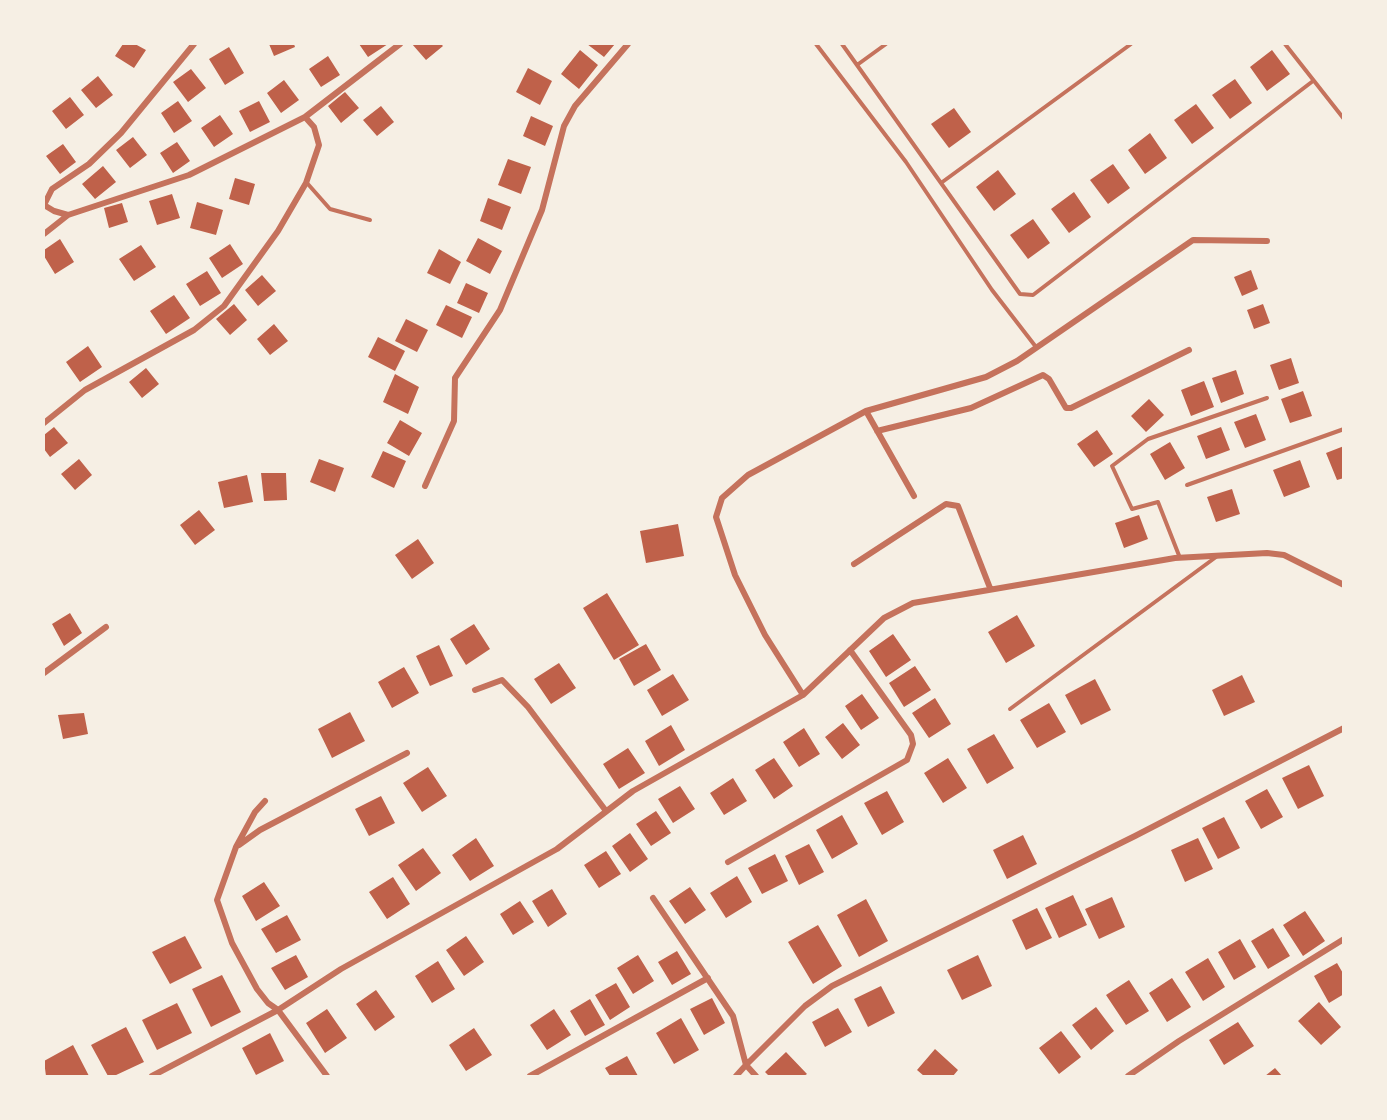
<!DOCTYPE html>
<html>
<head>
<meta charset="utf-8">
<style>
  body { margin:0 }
  #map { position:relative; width:1387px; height:1120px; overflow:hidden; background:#f6efe4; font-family:"DejaVu Sans",sans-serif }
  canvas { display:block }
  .frame { position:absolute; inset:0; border:45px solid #f6efe4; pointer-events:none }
</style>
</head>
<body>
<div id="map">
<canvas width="1387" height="1120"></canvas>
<div class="frame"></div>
</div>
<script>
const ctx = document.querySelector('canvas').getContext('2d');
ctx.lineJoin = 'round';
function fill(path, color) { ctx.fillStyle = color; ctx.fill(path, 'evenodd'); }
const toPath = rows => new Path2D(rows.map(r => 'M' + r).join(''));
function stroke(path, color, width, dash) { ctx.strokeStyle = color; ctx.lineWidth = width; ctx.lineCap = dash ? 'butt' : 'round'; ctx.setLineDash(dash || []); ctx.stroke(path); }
const building = toPath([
  [123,44,135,44,146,50,134,68,115,56],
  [269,44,294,44,295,47,274,56],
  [359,44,388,44,368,57],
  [412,44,441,44,443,46,426,60],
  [587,44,615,44,604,57],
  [229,47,244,73,225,85,209,59],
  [580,50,598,65,579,89,561,74],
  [1272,50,1290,74,1267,91,1250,67],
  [328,56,340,75,321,87,309,69],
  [528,68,552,81,540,105,516,92],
  [191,69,206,88,188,102,173,82],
  [98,76,113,95,96,108,81,90],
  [1235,79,1252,103,1230,119,1212,95],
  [284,80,299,100,281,113,267,93],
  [345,92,359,108,341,123,328,106],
  [70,97,84,115,66,129,52,111],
  [178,101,192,121,174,133,161,113],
  [259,101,270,122,250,132,239,111],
  [1196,104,1214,128,1192,144,1174,120],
  [381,106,394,122,377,136,363,120],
  [954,108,971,132,949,148,931,124],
  [220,115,233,134,214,147,201,128],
  [531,116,553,126,545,146,523,136],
  [1150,133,1167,158,1145,174,1128,150],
  [133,137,147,155,130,168,116,150],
  [177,142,190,161,173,173,160,153],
  [63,144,76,162,60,174,46,156],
  [508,159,531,167,521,194,498,185],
  [1113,164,1130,188,1108,204,1090,180],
  [103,166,116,182,95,199,82,184],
  [998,170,1016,194,994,211,976,187],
  [235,178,255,184,249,205,229,199],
  [1074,192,1091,217,1069,233,1051,209],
  [172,194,180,218,157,225,149,201],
  [488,198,511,207,502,230,480,221],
  [197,202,223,210,216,235,190,228],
  [122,203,128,222,109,228,104,208],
  [1033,219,1050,243,1028,259,1010,235],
  [478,238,502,251,490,274,466,261],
  [60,239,74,262,55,274,44,256,44,250],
  [230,244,243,264,222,278,209,258],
  [141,245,156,267,134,281,119,259],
  [439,249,461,262,450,284,427,273],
  [1251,270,1258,289,1242,296,1234,277],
  [207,271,221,293,200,306,186,284],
  [262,275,276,291,258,306,245,290],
  [466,283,488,293,479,313,457,303],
  [174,295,190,318,166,334,150,311],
  [234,304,247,320,230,335,216,319],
  [1263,304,1270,323,1254,329,1247,310],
  [446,305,472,317,462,338,436,325],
  [406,319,428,330,417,352,395,341],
  [274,324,288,341,270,355,257,339],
  [378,337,405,351,395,371,368,357],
  [88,346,102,367,80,382,66,362],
  [1291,358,1299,383,1279,390,1270,365],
  [146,368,159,384,142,398,129,382],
  [1236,370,1244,394,1221,403,1212,378],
  [395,374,419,387,408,414,383,402],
  [1204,381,1214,407,1191,416,1181,390],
  [1303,391,1312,416,1290,423,1281,399],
  [1149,399,1164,415,1146,432,1131,416],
  [1256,414,1266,440,1245,448,1234,422],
  [400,420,422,433,409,456,387,443],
  [54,427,68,443,50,457,44,449,44,435],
  [1221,427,1230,450,1206,459,1197,436],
  [1097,430,1113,454,1094,467,1077,444],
  [1170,442,1185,468,1165,480,1150,454],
  [1344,446,1344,478,1337,480,1326,453],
  [383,451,406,461,394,488,371,477],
  [79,459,92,475,75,490,61,474],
  [319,459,344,468,335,492,310,482],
  [1300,460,1310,487,1284,497,1273,470],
  [261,473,286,473,287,500,264,501],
  [247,475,253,502,224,508,218,482],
  [1232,489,1240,514,1216,522,1207,497],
  [199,510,215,530,195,545,180,525],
  [1139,515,1148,539,1124,548,1115,523],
  [678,524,684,556,646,563,640,531],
  [418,539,434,563,412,579,395,555],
  [607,593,639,645,614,660,583,608],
  [70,613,82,633,64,646,52,624],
  [1017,615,1035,646,1006,663,988,632],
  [474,624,490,649,466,665,450,639],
  [893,634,911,660,886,677,869,651],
  [646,644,661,670,634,686,619,659],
  [439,645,453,676,430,686,416,656],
  [559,663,576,688,551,704,534,679],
  [915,666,931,690,904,707,889,683],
  [404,667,419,693,392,708,378,682],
  [673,674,689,700,662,716,647,690],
  [1242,675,1255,702,1224,716,1212,690],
  [1095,679,1111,710,1081,725,1065,695],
  [862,694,879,718,861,730,845,706],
  [935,698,951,724,929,738,912,713],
  [1049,703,1066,732,1037,748,1020,720],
  [350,712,365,741,332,758,318,729],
  [84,713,88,734,63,739,58,715],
  [843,723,860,745,842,759,825,737],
  [671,725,685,750,659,766,645,741],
  [804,728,820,754,799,767,783,742],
  [994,734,1014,768,987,784,967,749],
  [628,748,645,773,619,789,603,764],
  [774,758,793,786,774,799,755,770],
  [948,758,967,788,943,803,924,773],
  [1309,765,1324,796,1298,809,1282,778],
  [428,767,447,796,422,812,403,783],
  [733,778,747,801,724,815,710,793],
  [680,786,695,809,673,823,658,799],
  [1267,789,1283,817,1261,829,1245,801],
  [887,791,904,822,882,835,864,803],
  [381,796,395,823,369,836,355,809],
  [656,811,671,833,651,846,636,824],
  [842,815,858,844,832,859,816,830],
  [1224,817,1240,848,1218,859,1202,828],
  [630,833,648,859,630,872,612,846],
  [1023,835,1037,864,1007,879,993,850],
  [476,838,494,866,470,881,452,855],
  [1198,838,1213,869,1185,882,1171,850],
  [809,844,824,872,799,885,785,856],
  [423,848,441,873,416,891,398,865],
  [606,851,621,874,599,888,584,865],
  [775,854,788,881,762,894,748,868],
  [737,876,752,902,726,918,710,893],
  [393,877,410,904,387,919,369,892],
  [264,882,280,906,256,921,242,896],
  [690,887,706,910,685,924,669,901],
  [552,889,567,914,548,927,532,901],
  [1073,895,1087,925,1059,938,1045,908],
  [1112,897,1125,927,1099,939,1085,909],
  [866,899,888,941,859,957,837,915],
  [520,901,534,922,513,935,500,914],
  [1037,908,1052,938,1026,950,1012,920],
  [1305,911,1325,941,1303,956,1283,925],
  [287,915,301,940,276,953,261,929],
  [818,925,842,966,813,984,788,942],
  [1273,928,1290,956,1268,969,1251,941],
  [185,936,202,968,170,984,152,952],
  [466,936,484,962,464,976,446,950],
  [1240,939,1256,967,1234,980,1218,952],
  [677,951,691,974,672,985,658,962],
  [296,955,308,977,285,990,271,968],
  [638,955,654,981,633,994,617,968],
  [978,955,992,986,962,1000,947,970],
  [1208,958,1225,987,1203,1001,1185,972],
  [438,961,455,989,432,1003,415,976],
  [1337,963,1344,975,1344,994,1329,1003,1314,976],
  [222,975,241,1012,211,1027,192,989],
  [1172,978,1191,1007,1167,1022,1149,993],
  [1129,980,1149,1011,1126,1025,1106,995],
  [616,983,630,1007,610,1020,595,995],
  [881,986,895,1013,868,1027,854,999],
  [376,990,395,1017,375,1031,356,1004],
  [712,998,725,1023,704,1035,690,1009],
  [590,999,605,1025,585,1036,570,1011],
  [1319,1002,1341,1027,1321,1045,1298,1021],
  [177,1003,192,1033,157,1050,142,1020],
  [1096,1007,1114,1031,1091,1050,1072,1025],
  [838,1008,852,1032,825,1047,812,1022],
  [327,1009,347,1038,325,1053,306,1023],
  [554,1009,571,1035,547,1050,530,1025],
  [681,1018,699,1050,674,1064,656,1033],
  [1238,1022,1254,1046,1224,1065,1209,1040],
  [126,1027,144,1062,114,1076,108,1076,91,1045],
  [474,1028,492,1055,466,1071,449,1045],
  [1061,1031,1081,1057,1059,1074,1039,1048],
  [270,1033,284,1061,256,1075,242,1048],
  [73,1045,89,1076,46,1076,44,1061],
  [935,1049,958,1070,953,1076,924,1076,917,1070],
  [786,1052,807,1074,804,1076,769,1076,765,1072],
  [627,1056,638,1076,610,1076,605,1068],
  [1275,1068,1282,1076,1265,1076]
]);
const service = toPath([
  [816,44,906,162,992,290,1036,347],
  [842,44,1020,294,1033,295,1313,81],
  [1285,44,1344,119],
  [857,65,886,44],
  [307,183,330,209,370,220],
  [941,183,1131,44],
  [1187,485,1344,429],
  [1180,558,1158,502,1132,509,1112,466,1148,439,1267,398],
  [1010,709,1216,557]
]);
const minor = toPath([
  [68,215,54,211,44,205,52,189,89,164,121,133,194,44],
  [44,234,68,215,189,175,305,117,400,44],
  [866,411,914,496],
  [44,423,85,390,194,330,224,306,278,231,306,183,319,145,314,127,305,117],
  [877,431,971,408,1043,375,1049,379,1066,408,1071,408,1189,350],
  [425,486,454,421,455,378,500,310,542,210,564,126,575,106,628,44],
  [854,564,946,504,958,506,990,588],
  [44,673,106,627],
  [475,690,502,680,528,707,606,811],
  [803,695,765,635,735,575,716,517,722,498,748,475,866,411,986,377,1017,361,1193,240,1267,241],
  [265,801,255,812,236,847,217,900,232,943,257,989,268,1003,278,1010,327,1076],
  [239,845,260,830,407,753],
  [728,862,907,760,913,744,911,735,850,650],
  [653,898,733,1016,746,1065,805,1006,832,986,1135,836,1344,728],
  [152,1076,278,1010,341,969,557,849,633,791,803,695,884,618,913,603,1175,558,1267,553,1284,555,1344,585],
  [530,1076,708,978],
  [736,1076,746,1065,756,1076],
  [1128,1076,1179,1041,1344,939]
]);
fill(building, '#bf614a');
stroke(service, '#c5725c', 4);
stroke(minor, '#c5725c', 6);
</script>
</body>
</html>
